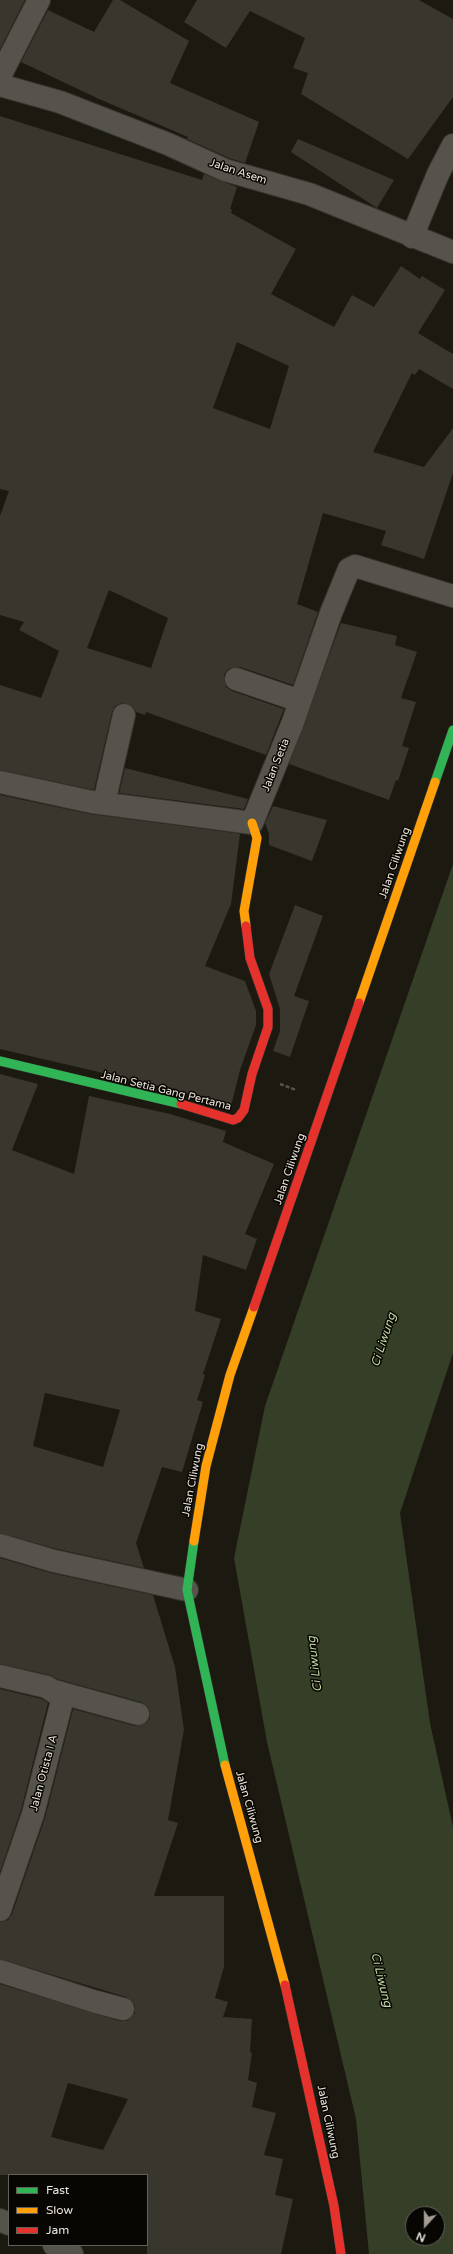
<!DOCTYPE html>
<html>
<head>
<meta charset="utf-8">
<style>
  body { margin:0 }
  #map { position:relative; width:453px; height:2254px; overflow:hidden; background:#1c1911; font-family:"Varela Round",sans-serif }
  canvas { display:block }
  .legend { position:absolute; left:8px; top:2174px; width:140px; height:72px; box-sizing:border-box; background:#080602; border:1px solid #635f59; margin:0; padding:5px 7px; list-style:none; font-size:12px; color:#ebe5dc }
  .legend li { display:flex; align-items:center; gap:8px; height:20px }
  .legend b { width:20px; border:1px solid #635f59 }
  .north { position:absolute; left:405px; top:2206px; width:40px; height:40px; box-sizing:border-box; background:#080602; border:1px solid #635f59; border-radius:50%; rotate:201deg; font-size:11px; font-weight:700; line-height:16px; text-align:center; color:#ebe5dc }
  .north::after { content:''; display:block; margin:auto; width:14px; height:18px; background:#a39e95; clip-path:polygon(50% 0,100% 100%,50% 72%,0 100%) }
</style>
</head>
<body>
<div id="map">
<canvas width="453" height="2254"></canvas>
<ul class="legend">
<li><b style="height:5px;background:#30b455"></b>Fast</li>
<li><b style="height:5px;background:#ff9f0a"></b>Slow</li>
<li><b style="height:5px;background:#e5322d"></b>Jam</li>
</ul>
<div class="north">N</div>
</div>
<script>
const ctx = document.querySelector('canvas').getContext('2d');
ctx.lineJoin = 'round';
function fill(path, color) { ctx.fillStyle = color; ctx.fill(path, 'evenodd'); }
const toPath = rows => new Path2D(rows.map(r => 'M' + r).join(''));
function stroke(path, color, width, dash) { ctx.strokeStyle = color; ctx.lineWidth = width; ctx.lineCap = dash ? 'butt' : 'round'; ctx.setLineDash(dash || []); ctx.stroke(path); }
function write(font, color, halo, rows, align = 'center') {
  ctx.font = font + ' "Varela Round",sans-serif'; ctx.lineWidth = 3; ctx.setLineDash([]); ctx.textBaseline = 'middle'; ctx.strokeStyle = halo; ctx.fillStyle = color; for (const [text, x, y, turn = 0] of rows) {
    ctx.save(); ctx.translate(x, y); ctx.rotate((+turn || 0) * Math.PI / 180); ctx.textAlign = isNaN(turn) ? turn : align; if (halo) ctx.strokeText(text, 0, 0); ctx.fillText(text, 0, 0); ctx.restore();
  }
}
const water = toPath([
  [453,864,453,1353,400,1513,430,1723,453,1827,453,2254,369,2254,356,2119,267,1742,234,1558,265,1406],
  [413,2214,437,2214,437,2238,413,2238]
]);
const building = toPath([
  [0,0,25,0,0,49],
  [113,0,120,0,189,41,170,83,259,122,245,163,229,158,187,139,188,137,99,99,21,62,48,10,94,32],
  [197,0,419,0,453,19,453,97,408,159,301,94,308,73,293,68,305,38,250,11,226,48,184,22],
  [0,116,202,180,204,174,237,187,230,209,232,210,231,213,296,249,271,294,334,327,352,295,374,307,401,266,420,279,422,276,445,290,418,333,453,354,453,389,419,369,415,375,412,373,373,452,424,467,453,428,453,473,424,559,381,545,386,531,323,513,297,604,318,612,293,685,240,667,228,669,224,675,226,687,232,691,284,709,266,755,146,712,145,715,136,712,132,706,121,703,115,706,112,712,94,790,0,770,0,685,41,698,59,651,19,630,24,622,0,615,0,516,9,491,0,489],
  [237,342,289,366,270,429,213,408],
  [109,590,168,618,151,668,87,648],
  [298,139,394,180,377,208,291,152],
  [341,623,397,636,395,645,417,652,401,698,416,702,402,746,409,748,398,781,396,780,389,800,289,764],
  [125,768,248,799,244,809,119,793],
  [0,795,90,814,243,834,240,834,231,904,205,966,245,981,256,1011,256,1025,240,1070,231,1106,176,1090,0,1049],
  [273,806,327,820,312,861,269,845,269,834,265,823],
  [295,905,323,916,294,996,309,1001,290,1057,273,1051,280,1031,280,1009,269,974],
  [0,1074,38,1084,12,1150,74,1174,89,1096,170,1114,226,1131,223,1142,274,1164,245,1234,257,1239,246,1270,203,1255,195,1311,221,1319,203,1374,205,1375,197,1400,203,1402,182,1472,162,1467,136,1543,144,1568,57,1549,0,1533],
  [45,1393,120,1410,103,1467,33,1446],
  [0,1558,51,1573,153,1595,175,1667,184,1730,168,1820,178,1823,154,1896,224,1896,224,1967,215,1998,228,2002,223,2017,252,2019,250,2052,252,2053,248,2080,257,2083,252,2107,276,2113,264,2155,283,2159,275,2195,293,2199,281,2254,147,2254,147,2175,0,2175,0,1984,120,2021,127,2021,135,2013,135,2005,126,1997,0,1959,0,1922,8,1920,12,1914,45,1818,73,1709,135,1726,146,1723,150,1718,150,1711,147,1706,141,1702,57,1679,50,1675,0,1664],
  [68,2083,128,2099,103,2150,51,2137],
  [0,1689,42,1699,48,1703,21,1810,0,1872]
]);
const path = toPath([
  [280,1084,296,1090]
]);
const street = toPath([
  [0,85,60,102,168,144,225,170,309,194,453,252],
  [3,86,0,76,39,0],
  [412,237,438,174,453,145],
  [236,679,300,701],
  [0,782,92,802,252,823,293,722,331,613,349,569,355,566,453,596],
  [104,803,124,715],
  [0,1545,54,1561,187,1590],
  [0,1676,47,1687,61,1697,61,1705,33,1814,0,1910],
  [51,1690,138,1714],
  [0,1971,93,2001,123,2009],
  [0,2220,9,2224],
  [54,2245,72,2254]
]);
const fast = toPath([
  [435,782,453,730],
  [0,1061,181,1104],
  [194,1541,187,1590,225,1765]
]);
const slow = toPath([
  [246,926,244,911,257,838,252,823],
  [359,1003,435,782],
  [194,1541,206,1466,230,1375,254,1307],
  [225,1765,285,1985]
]);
const jam = toPath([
  [181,1104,233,1120,238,1118,244,1110,252,1074,268,1027,268,1009,250,958,246,926],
  [254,1307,359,1003],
  [285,1985,334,2206,341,2254]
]);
const streetNames = [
  ["Jalan Asem",238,172,18],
  ["Jalan Setia",276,765,-68],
  ["Jalan Ciliwung",395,863,-71],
  ["Jalan Setia Gang Pertama",166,1091,14],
  ["Jalan Ciliwung",290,1169,-71],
  ["Jalan Ciliwung",193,1480,-79],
  ["Jalan Otista I A",44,1773,-75],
  ["Jalan Ciliwung",249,1807,74],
  ["Jalan Ciliwung",328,2122,78]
];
const waterNames = [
  ["Ci Liwung",384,1340,-72],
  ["Ci Liwung",315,1664,-97],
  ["Ci Liwung",381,1980,76]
];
fill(water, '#353e26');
fill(building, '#39362d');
stroke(street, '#373530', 24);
stroke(fast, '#373530', 10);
stroke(slow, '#373530', 10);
stroke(jam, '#373530', 10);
stroke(path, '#57544d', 2.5, [4, 2]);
stroke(street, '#56534c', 22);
stroke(fast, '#30b455', 9);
stroke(slow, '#ff9f0a', 9);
stroke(jam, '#e5322d', 9);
write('11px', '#ebe5dc', '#080602', streetNames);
write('italic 12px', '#c1d7a3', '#080602', waterNames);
</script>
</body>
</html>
